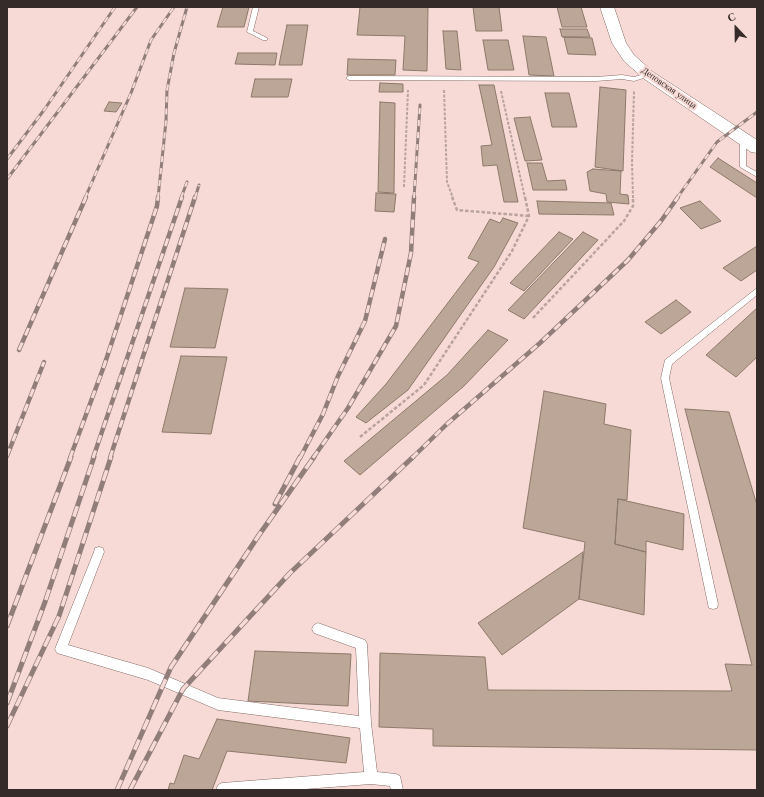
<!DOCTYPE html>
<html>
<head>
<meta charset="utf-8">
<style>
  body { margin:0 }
  #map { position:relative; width:764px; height:797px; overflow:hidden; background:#f7dad5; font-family:"Libre Baskerville",serif }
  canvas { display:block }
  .frame { position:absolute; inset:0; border:8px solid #352b29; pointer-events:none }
  .north { position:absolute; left:716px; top:8px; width:40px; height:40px; -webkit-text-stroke:3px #f7dad5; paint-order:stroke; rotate:338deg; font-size:11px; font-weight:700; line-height:16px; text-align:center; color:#352b29 }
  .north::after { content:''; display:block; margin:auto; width:14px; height:18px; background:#352b29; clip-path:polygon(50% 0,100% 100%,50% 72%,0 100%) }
</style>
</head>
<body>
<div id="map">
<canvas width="764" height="797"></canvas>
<div class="frame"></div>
<div class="north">С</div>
</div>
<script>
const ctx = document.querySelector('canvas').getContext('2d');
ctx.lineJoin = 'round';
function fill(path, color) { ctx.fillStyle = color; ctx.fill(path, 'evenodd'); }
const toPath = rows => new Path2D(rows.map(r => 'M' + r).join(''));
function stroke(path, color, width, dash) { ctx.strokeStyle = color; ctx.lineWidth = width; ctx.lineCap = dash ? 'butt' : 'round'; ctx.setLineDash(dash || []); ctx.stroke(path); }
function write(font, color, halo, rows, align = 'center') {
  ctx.font = font + ' "Libre Baskerville",serif'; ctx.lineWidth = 4; ctx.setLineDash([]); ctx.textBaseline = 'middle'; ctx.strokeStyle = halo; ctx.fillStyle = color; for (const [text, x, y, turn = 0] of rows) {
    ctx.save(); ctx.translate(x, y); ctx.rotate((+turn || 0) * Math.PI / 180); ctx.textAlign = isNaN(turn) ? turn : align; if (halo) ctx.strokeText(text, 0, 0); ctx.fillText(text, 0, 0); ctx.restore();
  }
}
const building = toPath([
  [223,7,249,7,244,27,217,27,223,7],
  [360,7,428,7,427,71,403,70,405,36,357,35,360,7],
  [473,7,499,7,502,31,476,31,473,7],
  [557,7,581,7,587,27,562,27,557,7],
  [287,25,308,25,302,65,279,65,287,25],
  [560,29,587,29,590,37,562,37,560,29],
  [443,31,457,31,461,70,446,69,443,31],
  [523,36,546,37,554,76,529,75,523,36],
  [564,37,592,38,596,55,568,54,564,37],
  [483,40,508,40,514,70,488,70,483,40],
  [238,53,277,53,275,65,235,64,238,53],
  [348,59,396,60,395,75,347,75,348,59],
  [255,79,292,79,288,97,251,97,255,79],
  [380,83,403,84,403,92,379,92,380,83],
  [479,85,494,85,518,202,504,202,497,165,483,166,481,146,492,145,479,85],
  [600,87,626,90,623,171,595,167,600,87],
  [545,93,569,93,577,127,552,127,545,93],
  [109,102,122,103,116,112,104,111,109,102],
  [380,102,395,103,394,193,378,192,380,102],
  [530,117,542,160,525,161,514,118,530,117],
  [718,158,757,183,757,198,710,167,718,158],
  [527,163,542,163,547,181,565,180,567,190,533,190,527,163],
  [593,169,621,171,620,194,628,195,629,204,607,202,606,194,590,191,587,172,593,169],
  [376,193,396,194,394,212,375,211,376,193],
  [537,201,611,203,614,215,539,214,537,201],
  [700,201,721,221,701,229,680,208,700,201],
  [503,218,518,223,494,267,408,390,366,423,356,417,386,384,479,262,468,258,490,219,500,223,503,218],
  [559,232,573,239,524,291,510,283,559,232],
  [583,232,598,240,524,319,508,310,583,232],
  [757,246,757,270,741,281,723,268,757,246],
  [185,288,228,289,215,348,170,347,185,288],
  [676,300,691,312,661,334,645,322,676,300],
  [757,308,757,357,736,377,706,355,757,308],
  [488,330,508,340,464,386,360,475,344,461,447,375,488,330],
  [181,356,227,357,211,434,162,432,181,356],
  [544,391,606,404,604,424,631,430,627,500,618,499,615,544,646,552,644,615,579,599,585,542,523,528,544,391],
  [685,409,729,412,757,505,757,750,433,746,433,729,379,727,380,653,485,657,488,690,732,691,725,664,752,665,685,409],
  [618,499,684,514,683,550,646,541,646,552,615,544,618,499],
  [583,552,579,599,502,655,478,623,583,552],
  [255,651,351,654,348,706,248,701,255,651],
  [217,719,350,738,346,763,227,751,212,790,168,790,170,783,174,784,184,755,199,759,217,719]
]);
const pathFar1 = toPath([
  [444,90,447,182,453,198],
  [501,91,525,198],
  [404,187,408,90],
  [633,198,632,163,634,91]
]);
const path = toPath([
  [452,197,457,210,529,216],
  [533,318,624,221,633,206,633,197],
  [360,437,424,385,512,251,529,216,525,197]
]);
const service = toPath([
  [253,7,259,7,253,31,267,38,267,40,263,40,247,32,253,7],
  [648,73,650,74,650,76,634,81,622,79,596,81,349,80,346,78,349,76,596,77,622,75,634,77,648,73],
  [743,137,746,139,746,166,757,172,757,177,740,167,740,139,743,137],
  [757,288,757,295,672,364,669,378,718,604,717,608,713,609,709,608,708,604,661,378,665,360,757,288],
  [99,547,103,548,104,552,68,645,148,668,218,698,359,716,356,648,314,633,312,629,314,625,318,623,365,640,367,644,371,723,377,772,396,774,400,776,403,790,391,790,390,786,371,784,292,790,216,790,218,785,222,783,364,772,360,728,218,710,148,680,57,653,55,649,94,552,95,548,99,547]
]);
const tertiary = toPath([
  [600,7,614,7,626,43,634,55,653,72,757,140,757,153,751,152,643,78,624,61,612,43,600,7]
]);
const railFar2 = toPath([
  [7,159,44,110,115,7],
  [7,179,137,7],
  [85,198,131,93,151,40,174,7],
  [158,198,166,121,167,90,174,53,187,7],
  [181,198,187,182],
  [195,198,199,185],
  [414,198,420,105],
  [677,198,717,142,757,112]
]);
const railFar1 = toPath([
  [19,350,86,197],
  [7,456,44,362],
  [70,458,104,366,157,206,158,197],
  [93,458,182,197],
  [110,458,195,197],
  [300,458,323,414,338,376,365,321,385,239],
  [313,458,348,408,396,326,411,253,414,197],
  [412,458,447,424,540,343,628,260,661,221,678,197]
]);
const rail = toPath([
  [275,504,300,457],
  [7,626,71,457],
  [7,703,45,602,94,457],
  [7,726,59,616,111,457],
  [117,790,171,667,259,535,314,457],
  [130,790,183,689,290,573,413,457]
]);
const farStreetnames = [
  ["Деповская улица",669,88,35]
];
fill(building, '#bba697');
stroke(building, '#8d796b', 1);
stroke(service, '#836b66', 1);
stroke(tertiary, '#836b66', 1);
stroke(pathFar1, '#baa39f', 2, [3, 1.5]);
stroke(path, '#baa39f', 2.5, [3.5, 2]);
fill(service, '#fff');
fill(tertiary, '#fff');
stroke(railFar2, '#917e7a', 3);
stroke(railFar1, '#917e7a', 4.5);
stroke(rail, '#917e7a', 5);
stroke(railFar2, '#f7dad5', 2, [6]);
stroke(railFar1, '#f7dad5', 3, [8]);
stroke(rail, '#f7dad5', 3.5, [11]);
write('9px', '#352b29', '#f7dad5', farStreetnames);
</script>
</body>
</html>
